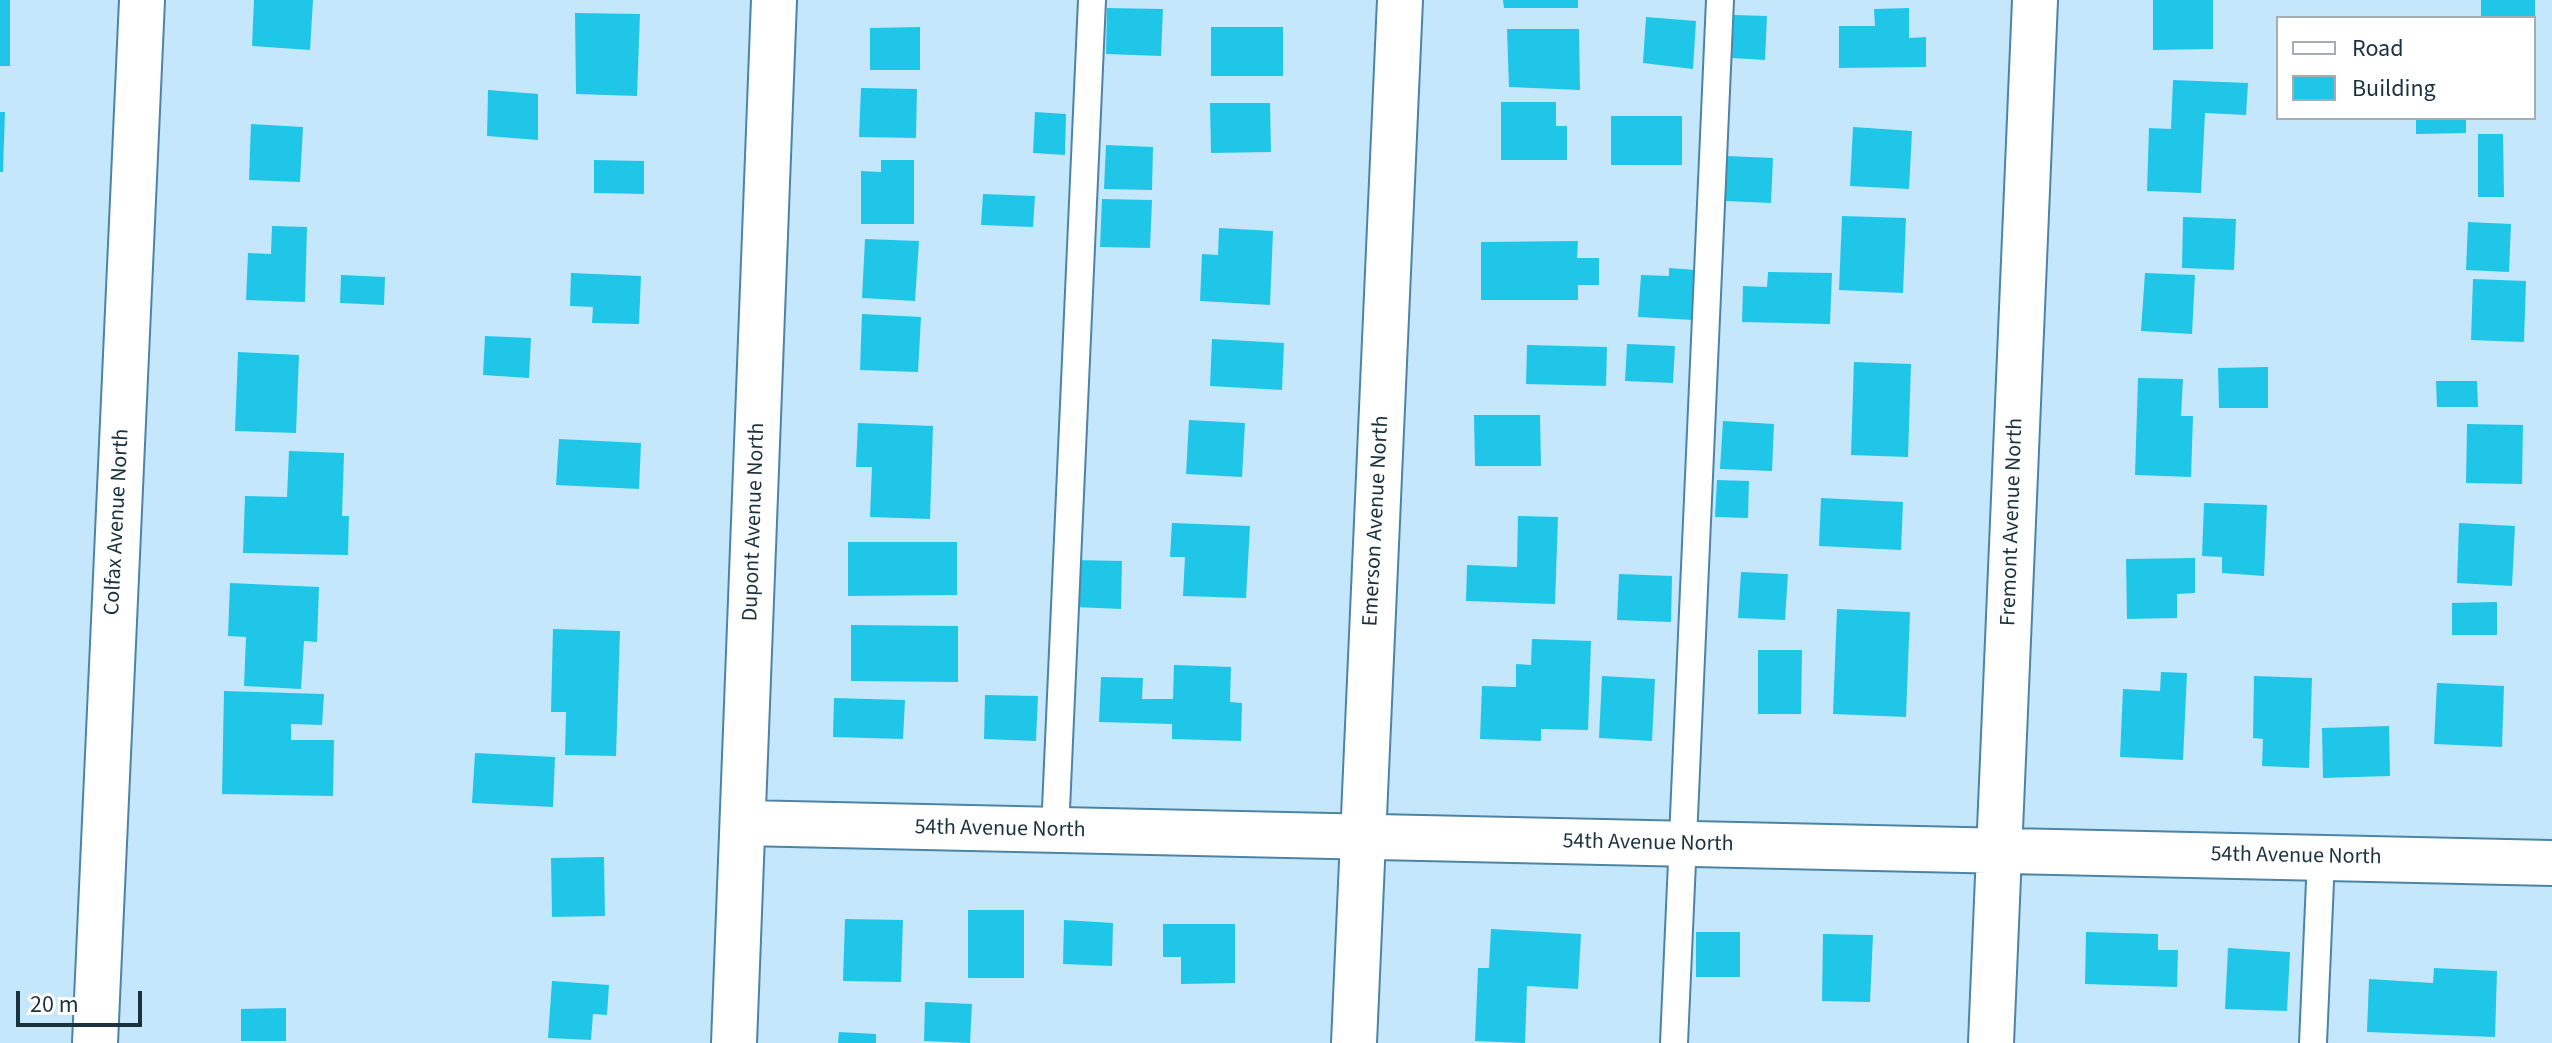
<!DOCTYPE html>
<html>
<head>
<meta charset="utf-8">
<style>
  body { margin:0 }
  #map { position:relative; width:2552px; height:1043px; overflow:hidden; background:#c5e7fc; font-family:"Source Sans 3",sans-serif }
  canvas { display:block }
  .legend { position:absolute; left:2276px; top:16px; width:260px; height:104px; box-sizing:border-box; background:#fff; border:2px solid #a3adb2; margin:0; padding:10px 14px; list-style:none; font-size:24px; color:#1a313e }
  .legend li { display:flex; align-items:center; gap:16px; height:40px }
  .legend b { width:40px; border:2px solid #a3adb2 }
  .scale { position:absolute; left:16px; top:991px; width:126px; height:36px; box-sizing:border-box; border:4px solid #1a313e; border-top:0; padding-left:10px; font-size:24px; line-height:28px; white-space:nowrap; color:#1a313e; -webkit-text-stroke:6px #fff; paint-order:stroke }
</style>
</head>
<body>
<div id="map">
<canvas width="2552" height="1043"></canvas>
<ul class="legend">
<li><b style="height:10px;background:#fff"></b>Road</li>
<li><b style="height:22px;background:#20c6e7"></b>Building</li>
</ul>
<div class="scale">20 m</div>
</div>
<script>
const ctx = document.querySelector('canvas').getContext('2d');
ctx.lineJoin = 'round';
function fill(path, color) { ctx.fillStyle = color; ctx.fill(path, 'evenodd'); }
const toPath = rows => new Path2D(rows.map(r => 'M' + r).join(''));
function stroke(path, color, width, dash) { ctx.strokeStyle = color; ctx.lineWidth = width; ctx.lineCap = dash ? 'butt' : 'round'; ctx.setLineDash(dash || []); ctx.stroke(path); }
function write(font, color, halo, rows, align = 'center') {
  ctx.font = font + ' "Source Sans 3",sans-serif'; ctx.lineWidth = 6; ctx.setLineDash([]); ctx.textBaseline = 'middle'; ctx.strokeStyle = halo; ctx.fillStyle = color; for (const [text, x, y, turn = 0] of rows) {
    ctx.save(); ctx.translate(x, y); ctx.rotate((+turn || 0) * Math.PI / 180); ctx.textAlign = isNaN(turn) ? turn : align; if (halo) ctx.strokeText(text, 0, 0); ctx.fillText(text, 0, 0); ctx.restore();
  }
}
const building = toPath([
  [0,0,10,0,10,66,0,66],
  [254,0,313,0,310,50,252,46],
  [1503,0,1578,0,1578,8,1504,8],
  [2153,0,2213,0,2213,49,2153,50],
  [2481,0,2535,0,2535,18,2481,18],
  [1107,8,1163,9,1161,56,1106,54],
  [1909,8,1909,38,1926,37,1926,67,1839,68,1839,26,1875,26,1874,9],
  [575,13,640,14,637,96,576,94],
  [1734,15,1767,16,1765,60,1732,58],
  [1646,17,1696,21,1693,69,1643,63],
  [920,27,920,70,870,70,870,28],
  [1211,27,1283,27,1283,76,1211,76],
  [1507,29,1579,29,1580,90,1509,87],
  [2173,80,2248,83,2246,115,2205,113,2201,193,2147,191,2149,128,2171,129],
  [861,88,917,89,916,138,859,137],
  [488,90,538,94,538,140,487,136],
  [1501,102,1556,102,1556,126,1567,126,1567,160,1501,160],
  [1210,103,1270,103,1271,152,1211,153],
  [0,112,5,112,3,172,0,172],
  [1035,112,1066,114,1065,155,1033,153],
  [1611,116,1682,116,1682,165,1611,165],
  [2416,118,2466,118,2466,133,2416,134],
  [251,124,303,127,300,182,249,180],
  [1853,127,1912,131,1909,189,1850,186],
  [2478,134,2503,134,2504,197,2478,197],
  [1106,145,1153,147,1152,190,1104,189],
  [1727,156,1773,158,1771,203,1725,201],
  [594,160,644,161,644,194,594,193],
  [881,160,914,160,914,224,861,224,861,171,881,172],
  [983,194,1035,196,1033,227,981,225],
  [1102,199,1152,200,1150,248,1100,247],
  [1842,216,1906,218,1903,293,1839,290],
  [2183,217,2236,219,2234,270,2182,268],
  [2468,222,2511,224,2509,272,2466,270],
  [272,226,307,227,305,302,246,300,248,253,271,254],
  [1219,228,1273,231,1270,305,1200,301,1202,254,1218,255],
  [865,239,919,241,915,301,862,298],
  [1578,241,1577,258,1599,258,1599,285,1578,285,1578,300,1481,300,1481,242],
  [1669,268,1696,270,1693,320,1638,317,1641,275,1669,276],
  [1768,272,1832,273,1830,324,1742,322,1743,286,1767,287],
  [571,273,641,276,639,324,592,323,593,307,570,306],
  [2145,273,2195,275,2192,334,2141,331],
  [341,275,385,277,384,305,340,303],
  [2473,279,2526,281,2524,342,2471,340],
  [862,314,921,317,918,372,860,370],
  [485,336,531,338,529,378,483,375],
  [1212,339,1284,343,1282,390,1210,386],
  [1627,344,1675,346,1673,383,1625,381],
  [1527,345,1607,347,1606,386,1526,384],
  [238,352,299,355,296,433,235,431],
  [1854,362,1911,364,1908,457,1851,455],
  [2268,367,2268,408,2219,408,2218,368],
  [2138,378,2183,379,2181,416,2193,416,2191,477,2135,475],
  [2436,381,2477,381,2478,407,2437,407],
  [1474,415,1540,415,1541,466,1475,466],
  [1189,420,1245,423,1242,477,1186,474],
  [1723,421,1774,424,1772,471,1720,469],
  [858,423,933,426,930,519,870,517,872,467,856,467],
  [2467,424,2523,425,2522,484,2466,483],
  [559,439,641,443,639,489,556,485],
  [289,451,344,453,342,516,349,516,348,555,243,553,245,496,287,497],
  [1717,480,1749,481,1748,518,1715,517],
  [1821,498,1903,502,1901,550,1819,546],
  [2204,503,2267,505,2264,576,2222,573,2222,557,2202,556],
  [1518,516,1558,517,1555,604,1466,601,1467,565,1517,567],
  [1172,523,1250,526,1246,598,1183,596,1185,557,1170,557],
  [2459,523,2515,526,2512,586,2457,583],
  [848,542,957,542,957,595,848,596],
  [2195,558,2195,593,2177,594,2177,618,2127,619,2126,559],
  [1076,560,1122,561,1121,609,1075,607],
  [1741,572,1788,574,1785,620,1738,618],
  [1619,574,1672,576,1671,622,1617,620],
  [230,583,319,587,317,642,304,641,301,689,244,686,246,637,228,636],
  [2497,602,2497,635,2452,635,2452,603],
  [1837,609,1910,612,1906,717,1833,714],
  [851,625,958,626,958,682,851,681],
  [553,629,620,631,616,756,565,755,566,712,551,712],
  [1532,639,1591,641,1588,730,1541,729,1541,741,1480,739,1482,686,1516,687,1516,664,1531,665],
  [1758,650,1802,650,1801,714,1758,714],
  [1174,665,1231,667,1230,702,1242,703,1241,741,1172,739,1172,724,1099,722,1101,677,1143,678,1142,699,1173,699],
  [2161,672,2187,673,2183,760,2120,757,2123,689,2160,691],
  [1602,676,1655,679,1652,741,1599,738],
  [2254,676,2312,678,2309,768,2262,766,2263,739,2253,738],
  [2437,683,2504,686,2502,747,2434,744],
  [224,691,324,694,322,725,291,724,291,740,334,740,333,796,222,794],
  [985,695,1038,696,1036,741,984,739],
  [834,698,905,700,903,739,833,737],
  [2389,726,2390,776,2323,778,2322,728],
  [475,753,555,757,553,807,472,803],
  [604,857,605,916,552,917,551,858],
  [968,910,1024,910,1024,978,968,978],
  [845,919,903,920,901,982,843,981],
  [1064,920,1113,923,1112,966,1063,964],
  [1163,924,1235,924,1235,983,1181,984,1181,957,1163,957],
  [1491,929,1581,934,1578,989,1527,986,1525,1043,1475,1041,1478,968,1489,968],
  [1696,932,1740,932,1740,977,1696,977],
  [2086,932,2158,934,2158,950,2178,950,2177,987,2085,984],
  [1823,934,1873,935,1870,1002,1822,1001],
  [2228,948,2290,952,2287,1011,2225,1009],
  [2434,968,2497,971,2495,1037,2367,1032,2369,979,2433,983],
  [552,981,609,985,607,1015,593,1014,591,1040,548,1038],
  [925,1002,972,1004,970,1043,924,1041],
  [286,1008,286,1041,241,1041,241,1009],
  [839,1032,876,1034,876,1043,838,1043]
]);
const lane = toPath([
  [1055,831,1092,0],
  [1674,1043,1720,0],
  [2313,1043,2321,858]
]);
const street = toPath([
  [744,823,2552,863],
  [95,1043,142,0],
  [734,1043,774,0],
  [1354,1043,1400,0],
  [1991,1043,2035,0]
]);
const streetNames = [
  ["Emerson Avenue North",1377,521,-87],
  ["Colfax Avenue North",118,522,-87],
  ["Dupont Avenue North",755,522,-88],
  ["Fremont Avenue North",2013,522,-88],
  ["54th Avenue North",1000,830,1],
  ["54th Avenue North",1648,844,1],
  ["54th Avenue North",2296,857,1]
];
fill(building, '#20c6e7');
stroke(lane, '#4d84a4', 30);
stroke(street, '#4d84a4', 48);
stroke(lane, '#fff', 26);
stroke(street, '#fff', 44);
write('22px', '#1a313e', '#fff', streetNames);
</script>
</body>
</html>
